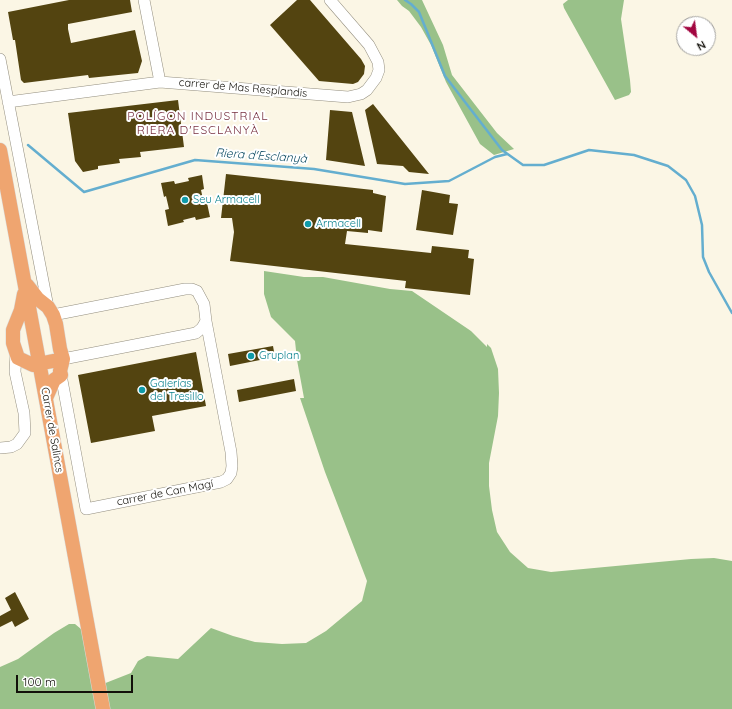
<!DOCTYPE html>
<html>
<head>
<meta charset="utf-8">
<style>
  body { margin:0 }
  #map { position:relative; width:732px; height:709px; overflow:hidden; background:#fbf6e5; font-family:Quicksand,sans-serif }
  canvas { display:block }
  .north { position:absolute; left:676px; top:16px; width:40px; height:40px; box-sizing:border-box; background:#fff; border:1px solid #a09f9d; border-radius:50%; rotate:151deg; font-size:11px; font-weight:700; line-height:16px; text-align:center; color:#12100a }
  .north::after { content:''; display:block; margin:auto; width:14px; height:18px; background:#a20640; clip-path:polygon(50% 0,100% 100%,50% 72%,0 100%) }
  .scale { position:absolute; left:16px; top:675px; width:117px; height:18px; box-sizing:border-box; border:2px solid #12100a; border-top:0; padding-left:5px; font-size:12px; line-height:14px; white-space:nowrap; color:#12100a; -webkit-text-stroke:3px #fff; paint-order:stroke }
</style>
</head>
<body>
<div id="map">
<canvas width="732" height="709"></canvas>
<div class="north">N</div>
<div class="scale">100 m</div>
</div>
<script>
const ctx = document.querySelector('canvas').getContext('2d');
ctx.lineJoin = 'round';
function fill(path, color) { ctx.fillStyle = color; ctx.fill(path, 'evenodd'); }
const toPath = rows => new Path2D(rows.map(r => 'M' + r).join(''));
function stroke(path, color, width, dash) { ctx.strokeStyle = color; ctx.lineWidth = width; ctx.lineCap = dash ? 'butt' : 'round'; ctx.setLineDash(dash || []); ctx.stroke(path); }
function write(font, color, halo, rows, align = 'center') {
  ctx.font = font + ' Quicksand,sans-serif'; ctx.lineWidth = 4; ctx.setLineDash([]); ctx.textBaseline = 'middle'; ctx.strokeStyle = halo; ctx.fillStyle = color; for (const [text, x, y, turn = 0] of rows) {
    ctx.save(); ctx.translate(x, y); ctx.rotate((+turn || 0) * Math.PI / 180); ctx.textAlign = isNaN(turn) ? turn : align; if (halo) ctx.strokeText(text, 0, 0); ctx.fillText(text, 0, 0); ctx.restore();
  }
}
const forest = toPath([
  [397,0,422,0,443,45,452,75,497,133,514,149,494,155,480,144,446,82,431,45,421,27,409,11,402,6],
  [568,0,624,0,621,19,630,80,631,92,629,95,615,100,564,8,563,4],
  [264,271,304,277,323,277,390,289,412,291,471,331,487,347,487,344,491,348,498,369,499,393,498,416,489,463,489,486,492,510,497,532,510,552,528,568,551,572,691,559,714,558,732,561,732,709,0,709,0,667,18,659,54,633,69,624,75,624,81,629,97,684,103,684,131,673,138,661,147,656,178,659,211,628,233,636,255,642,282,644,306,643,326,631,362,601,367,581,325,472,300,398,304,398,297,360,295,341,271,317,264,294]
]);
const stream = toPath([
  [405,0,411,4,419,12,445,76,502,150,523,165,544,165,589,150,634,155,668,166,686,180,695,196,702,225,703,257,709,272,732,313],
  [28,145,84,192,195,160,314,169,405,184,449,181,495,157,507,154]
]);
const building = toPath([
  [69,0,130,0,132,12,68,24,68,29,71,43,135,30,142,61,138,73,89,78,88,75,24,83,21,80,15,40,13,40,8,12],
  [297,0,310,0,361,59,365,66,364,74,358,82,353,84,319,81,270,25],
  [178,100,184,147,140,152,141,157,119,159,120,163,98,166,98,169,83,172,75,161,68,113],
  [373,104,429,174,409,172,403,166,377,164,365,110],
  [330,110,352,112,365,166,326,160],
  [226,174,373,190,373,193,386,196,382,232,368,230,368,233,347,231,345,244,431,253,432,246,469,250,468,258,474,259,470,295,405,288,406,281,230,261,234,232,232,218,221,218],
  [202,175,204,189,201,190,204,204,207,203,210,217,196,220,195,217,183,220,184,222,168,226,165,210,169,209,166,196,164,197,161,183,174,181,175,184,189,181,188,178],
  [422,190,450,195,449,203,458,204,453,235,416,230],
  [273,346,275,357,230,366,228,354],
  [196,352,206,406,152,416,155,431,91,443,78,375],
  [294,379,296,391,239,402,237,390],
  [15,592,29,619,15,627,12,621,0,627,0,616,11,610,5,598]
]);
const minor = toPath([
  [144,0,160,82],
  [0,59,48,307],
  [8,102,160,82,348,97,361,94,367,90,376,78,379,70,378,62,369,45,330,0],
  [53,315,185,289,192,289,197,291,204,304,206,321,202,328,196,333,63,359],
  [61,375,86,509,221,482,227,479,231,473,232,466,231,452,206,321],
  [0,448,11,447,17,444,25,433,24,413,15,372,16,352]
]);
const major = toPath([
  [0,150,103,709],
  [27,285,38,299,48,307,53,315,56,324,60,349,63,359,60,371,61,375,54,380,46,398],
  [24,294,21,310,13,330,13,343,18,358,33,365,63,359]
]);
const markers = [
  [185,200,4,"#0f9aa8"],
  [308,224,4,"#0f9aa8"],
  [251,356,4,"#0f9aa8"],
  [142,390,4,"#0f9aa8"]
];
const streetNames = [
  ["carrer de Mas Resplandis",243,88,5],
  ["Carrer de Salincs",52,430,80],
  ["carrer de Can Magí",165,493,-11]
];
const cultureNames = [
  ["Seu Armacell",193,200],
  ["Armacell",316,224],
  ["Gruplan",259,356],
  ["Galerías",150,384],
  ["del Tresillo",150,397]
];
const neighbourhoodNames = [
  ["POLÍGON INDUSTRIAL",198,116],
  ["RIERA D'ESCLANYÀ",198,130]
];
const waterNames = [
  ["Riera d'Esclanyà",261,156,4]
];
fill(forest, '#99c189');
stroke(stream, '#64aecf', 2.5);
fill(building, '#534410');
stroke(minor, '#938e7f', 12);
stroke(major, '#d9d9d8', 15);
stroke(minor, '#fff', 11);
stroke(major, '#efa570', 14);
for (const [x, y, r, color] of markers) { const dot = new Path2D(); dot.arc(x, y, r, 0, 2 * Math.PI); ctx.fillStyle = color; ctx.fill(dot); stroke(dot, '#fff', 1.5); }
write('11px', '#12100a', '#fff', streetNames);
write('11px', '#0d838f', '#fff', cultureNames, 'left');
ctx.letterSpacing = '1px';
write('12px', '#783140', '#fff', neighbourhoodNames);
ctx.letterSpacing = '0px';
write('italic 12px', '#0f4d64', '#fff', waterNames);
</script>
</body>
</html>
